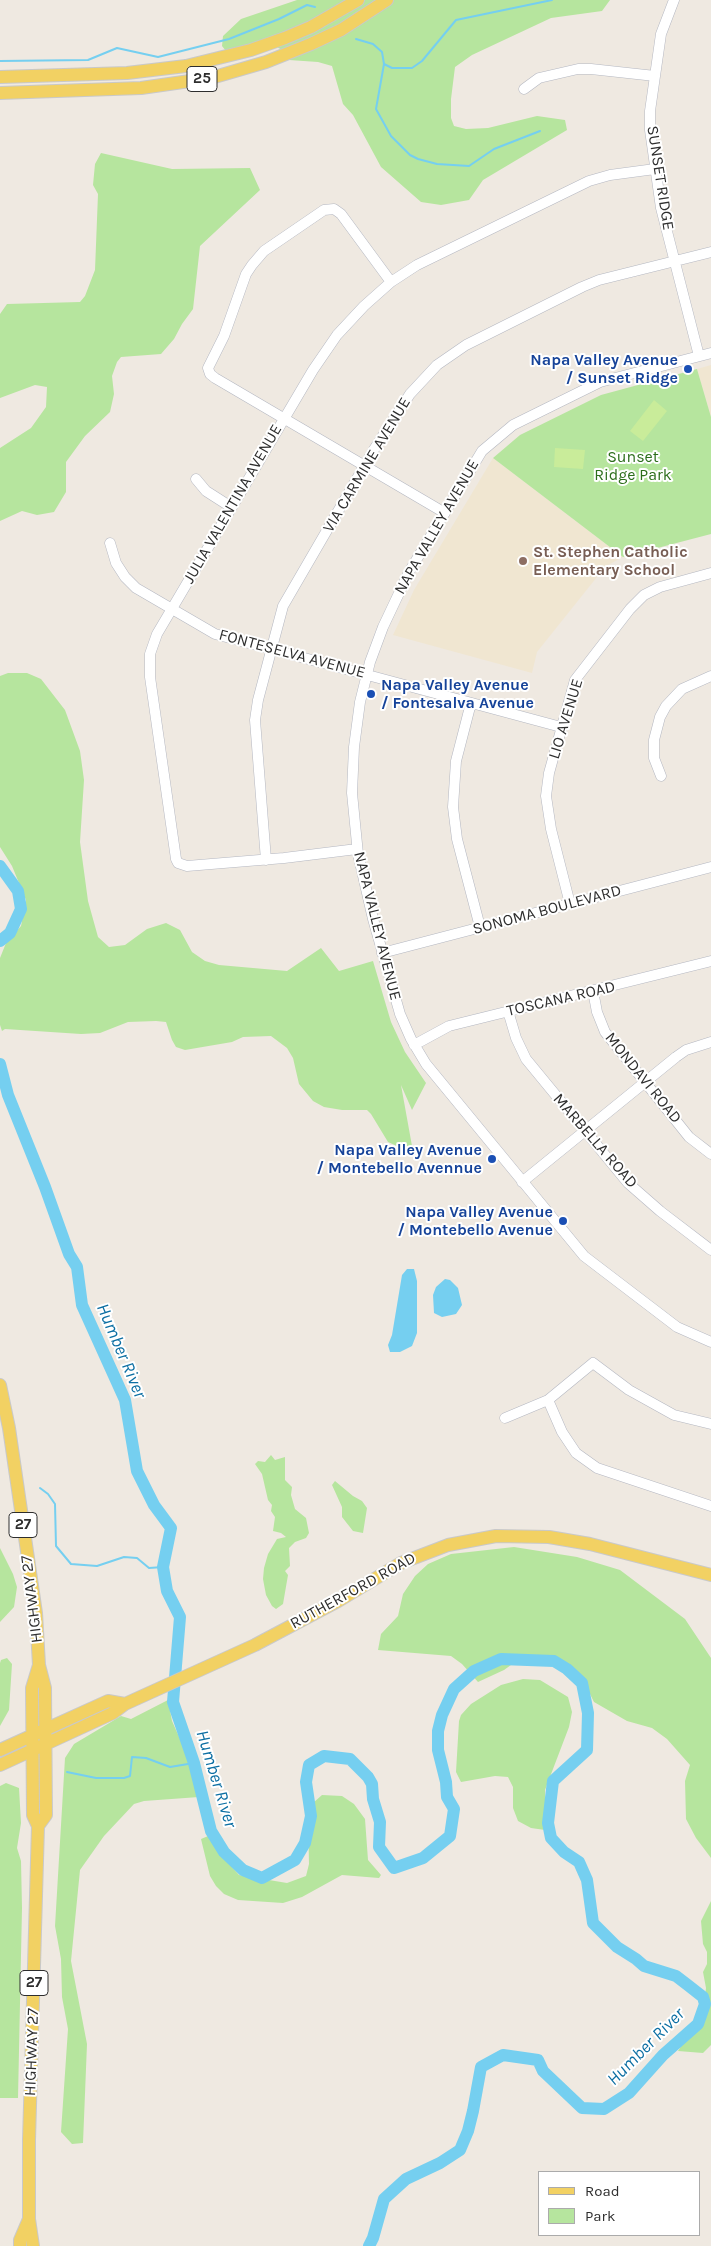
<!DOCTYPE html>
<html>
<head>
<meta charset="utf-8">
<style>
  body { margin:0 }
  #map { position:relative; width:711px; height:2246px; overflow:hidden; background:#efe9e1; font-family:Karla,sans-serif }
  canvas { display:block }
  .legend { position:absolute; left:538px; top:2171px; width:162px; height:65px; box-sizing:border-box; background:#fff; border:1px solid #ababab; margin:0; padding:6px 9px; list-style:none; font-size:15px; color:#2e2e2e }
  .legend li { display:flex; align-items:center; gap:10px; height:25px }
  .legend b { width:25px; border:1px solid #ababab }
</style>
</head>
<body>
<div id="map">
<canvas width="711" height="2246"></canvas>
<ul class="legend">
<li><b style="height:6px;background:#f2d163"></b>Road</li>
<li><b style="height:14px;background:#b6e59e"></b>Park</li>
</ul>
</div>
<script>
const ctx = document.querySelector('canvas').getContext('2d');
ctx.lineJoin = 'round';
function fill(path, color) { ctx.fillStyle = color; ctx.fill(path, 'evenodd'); }
const toPath = rows => new Path2D(rows.map(r => 'M' + r).join(''));
function stroke(path, color, width, dash) { ctx.strokeStyle = color; ctx.lineWidth = width; ctx.lineCap = dash ? 'butt' : 'round'; ctx.setLineDash(dash || []); ctx.stroke(path); }
function write(font, color, halo, rows, align = 'center') {
  ctx.font = font + ' Karla,sans-serif'; ctx.lineWidth = 4; ctx.setLineDash([]); ctx.textBaseline = 'middle'; ctx.strokeStyle = halo; ctx.fillStyle = color; for (const [text, x, y, turn = 0] of rows) {
    ctx.save(); ctx.translate(x, y); ctx.rotate((+turn || 0) * Math.PI / 180); ctx.textAlign = isNaN(turn) ? turn : align; if (halo) ctx.strokeText(text, 0, 0); ctx.fillText(text, 0, 0); ctx.restore();
  }
}
const education = toPath([
  [711,365,711,417,697,369],
  [493,458,623,557,608,565,597,577,537,652,532,673,393,635,414,590]
]);
const green = toPath([
  [297,0,610,0,602,11,551,18,472,55,455,67,451,99,451,118,454,126,466,129,488,128,537,116,565,120,567,130,483,180,469,200,441,205,421,202,381,167,353,115,343,104,332,66,318,62,289,60,284,51,273,45,226,51,222,46,223,36,241,19],
  [101,153,172,169,250,168,260,190,200,246,193,309,182,324,174,339,161,354,121,357,117,362,112,376,114,394,110,412,85,436,66,462,66,492,54,512,37,515,22,511,0,521,0,448,31,428,46,407,47,387,35,385,0,398,0,314,7,304,80,302,85,296,95,270,98,194,93,185,95,164],
  [697,369,711,417,711,534,623,557,493,458,520,435,601,395],
  [8,673,27,673,41,679,65,710,80,751,84,780,80,842,88,901,98,937,109,947,125,945,147,929,166,923,180,930,192,952,205,961,219,965,287,971,321,948,339,971,373,961,391,1022,405,1052,426,1083,412,1110,401,1085,412,1146,399,1147,388,1142,371,1114,367,1110,342,1110,324,1107,313,1101,299,1084,293,1058,287,1048,271,1036,243,1037,232,1042,185,1050,176,1047,172,1040,166,1022,156,1021,128,1022,100,1033,81,1034,5,1029,2,1031,0,1025,0,958,6,943,21,926,26,900,12,866,0,847,0,676],
  [271,1455,275,1460,285,1457,285,1480,292,1487,291,1495,295,1509,306,1518,309,1533,306,1538,295,1542,289,1548,290,1566,285,1571,288,1575,283,1604,276,1609,272,1606,266,1595,263,1579,264,1568,268,1554,277,1539,286,1537,281,1533,273,1531,275,1517,271,1511,272,1505,268,1500,262,1474,255,1464,258,1461,265,1462],
  [335,1481,353,1496,362,1501,367,1508,363,1533,353,1531,342,1517,342,1507,332,1485],
  [514,1547,577,1557,620,1570,685,1619,711,1658,711,1858,696,1838,686,1819,685,1781,690,1765,667,1739,652,1728,627,1721,594,1702,589,1692,564,1665,549,1656,525,1655,504,1670,478,1682,462,1664,451,1656,378,1650,381,1634,398,1616,403,1594,415,1576,428,1564,451,1554],
  [0,1548,13,1574,17,1587,14,1607,0,1622],
  [7,1658,12,1664,9,1710,0,1726,0,1663,1,1660],
  [523,1679,540,1680,568,1697,572,1712,569,1727,545,1790,545,1830,531,1828,518,1821,513,1808,513,1787,508,1777,495,1776,461,1782,456,1772,459,1721,461,1715,471,1704,501,1685],
  [168,1700,172,1721,192,1766,199,1797,144,1801,134,1804,104,1836,80,1870,71,1961,87,2044,83,2143,72,2144,61,2132,68,2029,62,1997,61,1959,55,1926,65,1758,74,1744,121,1716,131,1719],
  [6,1783,19,1788,21,1823,17,1848,21,1861,22,1908,18,2098,0,2098,0,1786],
  [322,1795,342,1796,354,1804,365,1819,368,1860,381,1875,379,1878,342,1875,302,1897,283,1903,238,1900,224,1894,216,1886,210,1876,201,1839,213,1834,222,1856,239,1875,287,1883,306,1876,309,1864,308,1816,313,1803],
  [711,1901,711,2045,703,2053,678,2051,703,2011,706,1988,703,1972,707,1964,707,1952,703,1944,701,1921]
]);
const pitch = toPath([
  [654,400,667,411,643,441,630,431],
  [555,448,585,450,583,469,554,467]
]);
const water = toPath([
  [407,1269,414,1269,417,1281,417,1333,412,1346,400,1352,390,1352,388,1345,392,1335,402,1275],
  [445,1279,450,1280,458,1288,462,1305,456,1314,442,1317,434,1313,433,1295,436,1287]
]);
const stream = toPath([
  [356,39,373,44,382,52,384,64,376,109,391,136,410,155,418,159,437,164,469,166,494,149,540,131],
  [0,61,88,60,117,48,158,57,229,39,279,19,307,5,315,7],
  [384,64,392,68,412,68,422,61,456,20,552,0],
  [40,1488,48,1494,55,1504,56,1546,71,1564,97,1566,124,1557,137,1558,149,1568,163,1567],
  [67,1772,96,1778,124,1778,130,1776,132,1757,146,1758,170,1767,194,1763]
]);
const river = toPath([
  [0,866,18,891,21,909,10,933,0,941],
  [0,1064,8,1095,45,1187,69,1254,77,1267,82,1305,125,1400,137,1471,154,1505,171,1528,163,1567,167,1591,180,1617,173,1702,194,1763,211,1831,224,1852,243,1870,262,1878,295,1860,305,1843,311,1816,306,1782,309,1765,324,1756,350,1759,368,1777,372,1784,373,1799,380,1822,379,1847,394,1868,423,1858,450,1836,454,1809,447,1797,446,1782,438,1750,438,1731,442,1715,454,1689,474,1671,501,1659,554,1661,567,1669,582,1683,588,1713,587,1750,553,1781,548,1823,551,1838,564,1852,579,1862,587,1880,593,1923,617,1947,636,1959,644,1966,676,1976,689,1986,703,1997,705,2004,698,2024,663,2055,629,2093,604,2109,582,2108,543,2071,538,2060,503,2055,481,2067,473,2111,468,2131,460,2150,440,2163,406,2179,384,2199,373,2238,369,2246]
]);
const minor = toPath([
  [674,0,661,34,650,111,650,130,661,208,699,356],
  [524,89,539,78,578,69,591,69,655,76],
  [391,282,341,214,334,209,324,210,264,251,252,265,246,274,224,336,208,368,210,374,215,378,445,513],
  [711,353,600,382,513,425,482,451,409,572,383,627,370,662,360,702,354,747,352,793,358,854,373,919,400,1014,411,1039,426,1064,584,1256,677,1327,711,1342],
  [196,479,206,491,231,507],
  [110,543,116,563,125,577,136,588,215,634,561,727],
  [471,703,456,761,453,807,457,839,480,927],
  [661,776,654,758,654,740,660,717,666,706,682,689,711,676],
  [357,849,284,858,187,866,178,863,176,859,150,677,150,654,157,634,313,370,337,335,364,306,391,282,417,265,589,181,610,175,655,169],
  [266,860,255,720,258,700,283,606,373,451,410,394,437,365,466,345,582,287,599,280,711,252],
  [570,904,551,829,546,796,549,773,575,680,630,609,644,595,660,587,711,573],
  [382,953,711,867],
  [593,991,597,1012,605,1032,689,1137,711,1154],
  [508,1011,516,1038,526,1059,628,1183,660,1211,711,1250],
  [414,1045,449,1026,711,961],
  [522,1182,676,1057,686,1050,711,1042],
  [548,1400,562,1432,576,1453,597,1468,711,1506],
  [505,1418,548,1400,593,1363,629,1390,674,1415,711,1424]
]);
const major = toPath([
  [0,77,127,73,186,66,251,50,285,38,311,27,358,0],
  [0,93,141,88,211,78,266,62,311,44,341,30,387,0],
  [0,1385,9,1428,36,1613,39,1665,45,1688,46,1815,38,1826],
  [0,1750,108,1701,125,1704],
  [0,1765,113,1713,125,1704,255,1645,338,1601,401,1563,448,1545,496,1536,549,1537,590,1544,711,1575],
  [20,2246,20,2240,29,2219],
  [33,2246,29,2219,29,2140,38,1826,33,1815,32,1688,39,1665]
]);
const markers = [
  [688,369,5,"#1a4fb4"],
  [523,561,5,"#8d6e63"],
  [371,694,5,"#1a4fb4"],
  [492,1159,5,"#1a4fb4"],
  [563,1221,5,"#1a4fb4"]
];
const shields = [
  [202,79,30],
  [23,1525,28],
  [34,1983,28]
];
const shieldNames = [
  ["25",202,79],
  ["27",23,1525],
  ["27",34,1983]
];
const streetNames = [
  ["SUNSET RIDGE",660,178,81],
  ["VIA CARMINE AVENUE",367,465,-59],
  ["JULIA VALENTINA AVENUE",233,504,-60],
  ["NAPA VALLEY AVENUE",437,527,-60],
  ["FONTESELVA AVENUE",292,654,15],
  ["LIO AVENUE",566,719,-73],
  ["SONOMA BOULEVARD",547,910,-15],
  ["NAPA VALLEY AVENUE",377,926,76],
  ["TOSCANA ROAD",561,999,-13],
  ["MONDAVI ROAD",643,1078,51],
  ["MARBELLA ROAD",595,1141,49],
  ["RUTHERFORD ROAD",353,1591,-29],
  ["HIGHWAY 27",32,1599,-97],
  ["HIGHWAY 27",32,2052,-88]
];
const transitNames = [
  ["Napa Valley Avenue",678,360],
  ["/ Sunset Ridge",678,378],
  ["Napa Valley Avenue",381,685,"left"],
  ["/ Fontesalva Avenue",381,703,"left"],
  ["Napa Valley Avenue",482,1150],
  ["/ Montebello Avennue",482,1168],
  ["Napa Valley Avenue",553,1212],
  ["/ Montebello Avenue",553,1230]
];
const parkNames = [
  ["Sunset",633,457],
  ["Ridge Park",633,475]
];
const educationNames = [
  ["St. Stephen Catholic",533,552],
  ["Elementary School",533,570]
];
const waterNames = [
  ["Humber River",121,1351,67],
  ["Humber River",216,1779,73],
  ["Humber River",646,2047,-45]
];
fill(education, '#f0e6d1');
fill(green, '#b6e59e');
fill(pitch, '#c9ec9a');
fill(water, '#75cff0');
stroke(stream, '#75cff0', 2);
stroke(river, '#75cff0', 12);
stroke(minor, '#b4b7c1', 11);
stroke(major, '#c9c9c9', 14);
stroke(minor, '#fff', 10);
stroke(major, '#f2d163', 12);
for (const [x, y, r, color] of markers) { const dot = new Path2D(); dot.arc(x, y, r, 0, 2 * Math.PI); ctx.fillStyle = color; ctx.fill(dot); stroke(dot, '#fff', 2); }
for (const [x, y, w] of shields) { const box = new Path2D(); box.roundRect(x - w / 2, y - 12.5, w, 25, 4); ctx.fillStyle = '#fff'; ctx.fill(box); stroke(box, '#2e2e2e', 1); }
write('bold 15px', '#2e2e2e', null, shieldNames);
write('16px', '#2e2e2e', '#fff', streetNames);
write('bold 16px', '#164399', '#fff', transitNames, 'right');
write('16px', '#2c6e1b', '#fff', parkNames);
write('bold 16px', '#785e54', '#fff', educationNames, 'left');
write('italic 18px', '#0d6fa3', '#fff', waterNames);
</script>
</body>
</html>
